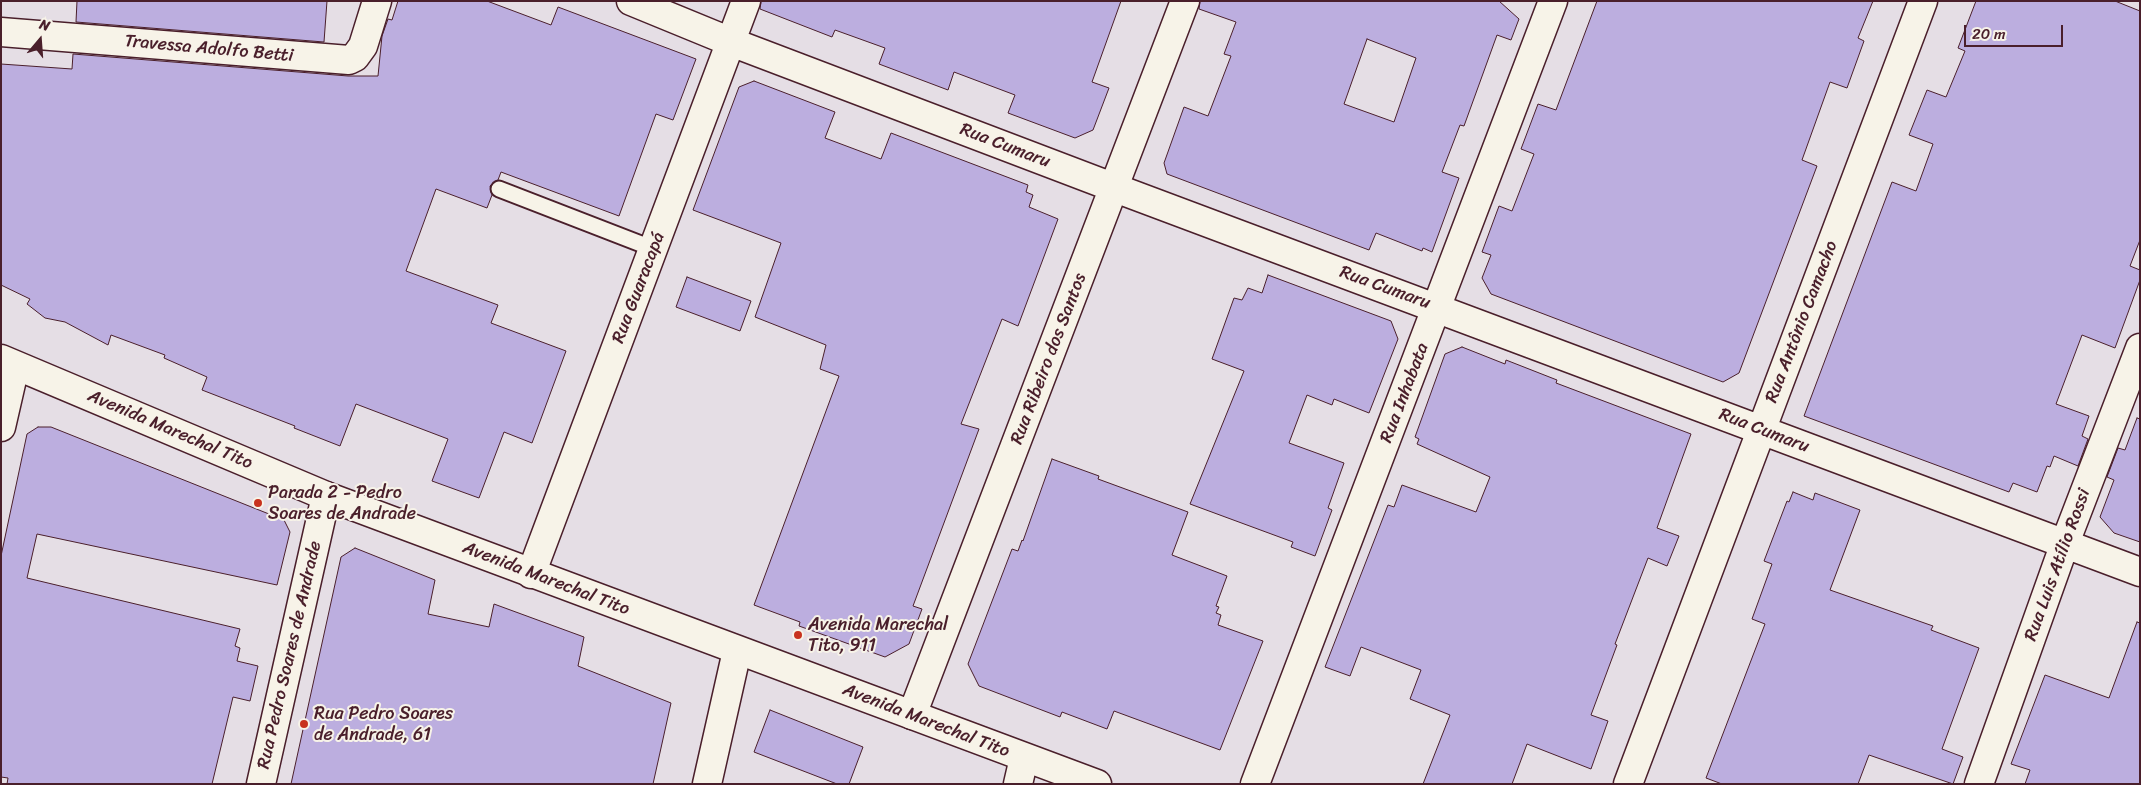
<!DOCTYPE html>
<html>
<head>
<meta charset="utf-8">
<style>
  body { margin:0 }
  #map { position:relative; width:2141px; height:785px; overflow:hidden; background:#e5dee5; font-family:Sriracha,sans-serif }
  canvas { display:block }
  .frame { position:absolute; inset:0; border:2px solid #4a1f2b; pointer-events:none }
  .north { position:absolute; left:15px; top:15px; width:50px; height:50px; -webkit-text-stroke:4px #f7f3e8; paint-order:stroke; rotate:18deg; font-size:14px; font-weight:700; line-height:20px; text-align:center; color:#4a1f2b }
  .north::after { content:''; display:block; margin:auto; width:18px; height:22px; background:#4a1f2b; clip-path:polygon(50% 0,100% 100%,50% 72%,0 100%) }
  .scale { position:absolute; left:1964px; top:25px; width:99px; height:22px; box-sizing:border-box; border:2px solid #4a1f2b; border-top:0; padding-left:6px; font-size:15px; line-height:18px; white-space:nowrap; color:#4a1f2b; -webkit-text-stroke:4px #f7f3e8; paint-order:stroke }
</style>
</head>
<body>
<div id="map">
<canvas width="2141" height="785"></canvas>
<div class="frame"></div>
<div class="north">N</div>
<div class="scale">20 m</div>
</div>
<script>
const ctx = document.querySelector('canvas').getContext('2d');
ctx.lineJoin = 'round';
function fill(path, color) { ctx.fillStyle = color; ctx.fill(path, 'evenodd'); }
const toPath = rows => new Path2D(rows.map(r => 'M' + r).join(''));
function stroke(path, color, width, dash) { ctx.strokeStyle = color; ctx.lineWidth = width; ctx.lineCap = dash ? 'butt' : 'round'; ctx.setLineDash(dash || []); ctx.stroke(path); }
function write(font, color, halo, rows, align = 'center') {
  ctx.font = font + ' Sriracha,sans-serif'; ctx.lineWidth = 4; ctx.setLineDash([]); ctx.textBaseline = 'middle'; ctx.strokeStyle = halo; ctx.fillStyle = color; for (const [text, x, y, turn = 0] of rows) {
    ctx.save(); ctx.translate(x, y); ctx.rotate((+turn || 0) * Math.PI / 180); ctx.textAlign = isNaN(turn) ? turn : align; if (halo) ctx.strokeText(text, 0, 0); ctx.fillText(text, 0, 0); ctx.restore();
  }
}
const building = toPath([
  [77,1,327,1,324,42,76,22,77,1],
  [398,1,487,1,551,25,558,7,696,59,673,120,656,114,619,216,501,172,498,180,490,186,492,195,487,208,436,189,406,271,498,305,491,323,566,351,532,443,504,432,479,498,432,481,448,439,356,404,340,446,294,428,295,426,202,390,207,377,164,358,165,355,111,335,108,345,65,322,45,318,27,304,30,299,1,285,1,64,72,69,73,54,348,76,378,76,382,36,388,19,392,20,398,1],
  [761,1,1121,1,1092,82,1109,88,1093,130,1075,138,1008,113,1015,95,954,72,948,90,879,64,885,48,835,30,832,37,760,9,761,1],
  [1200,1,1499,1,1519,19,1511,40,1497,35,1464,126,1460,125,1442,172,1459,178,1432,252,1423,248,1422,251,1376,233,1369,250,1167,174,1164,163,1184,107,1208,116,1231,56,1224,54,1236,22,1199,9,1200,1],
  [1367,39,1416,58,1394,122,1344,104,1367,39],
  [1597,1,1873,1,1858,38,1864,41,1847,88,1830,82,1802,160,1817,166,1739,373,1723,382,1491,294,1482,278,1491,255,1482,252,1499,206,1512,211,1534,154,1521,149,1538,104,1556,110,1597,1],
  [1976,1,2115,1,2140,11,2140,240,2130,266,2140,270,2140,280,2115,348,2082,335,2056,404,2089,416,2082,436,2088,439,2078,466,2054,456,2050,467,2047,466,2037,492,2013,483,2009,492,1804,416,1892,182,1916,191,1933,144,1909,135,1927,90,1946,97,1965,51,1958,48,1976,1],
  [754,81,835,112,825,138,881,159,891,133,1028,185,1026,192,1033,195,1029,207,1058,219,1018,326,1002,319,961,424,979,429,913,606,922,609,909,644,885,657,799,626,800,622,754,605,839,376,820,369,826,345,755,317,781,243,693,210,739,87,754,81],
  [1268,275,1391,321,1398,339,1369,413,1334,399,1332,405,1307,395,1289,443,1344,463,1328,508,1332,510,1315,556,1291,547,1293,542,1190,504,1244,371,1212,359,1234,298,1242,300,1248,288,1262,293,1268,275],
  [687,277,751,301,740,331,676,307,687,277],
  [1462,347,1505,364,1506,360,1557,380,1556,383,1691,434,1657,528,1679,536,1667,566,1648,558,1615,644,1617,645,1591,715,1608,721,1591,769,1527,744,1512,784,1423,784,1450,715,1410,699,1421,670,1361,647,1350,676,1325,667,1388,505,1394,507,1402,485,1476,512,1490,477,1417,444,1419,439,1415,437,1445,354,1462,347],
  [2137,418,2140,419,2140,542,2114,533,2100,517,2114,480,2107,477,2118,448,2125,450,2137,418],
  [38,427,51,427,284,520,290,532,277,585,37,534,27,578,240,629,235,646,240,648,237,661,258,666,250,701,233,697,212,784,7,784,8,778,1,777,1,556,27,434,38,427],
  [1052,459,1099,476,1098,479,1188,512,1172,555,1227,576,1216,606,1219,607,1216,613,1221,615,1218,625,1263,641,1220,750,1114,711,1107,729,1062,712,1060,717,979,686,968,664,1012,549,1018,551,1022,540,1023,541,1052,459],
  [1793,492,1813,500,1815,493,1860,510,1830,590,1933,626,1931,630,1979,648,1942,749,1963,757,1953,784,1869,755,1858,784,1722,784,1706,778,1765,624,1752,619,1772,564,1764,561,1787,501,1789,502,1793,492],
  [355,548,435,580,428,614,489,627,494,604,584,637,578,666,671,703,653,784,291,784,341,557,355,548],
  [2137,622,2140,623,2140,784,2025,784,2030,770,2011,764,2045,675,2109,698,2137,622],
  [770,710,863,747,849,784,837,784,754,752,770,710]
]);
const service = toPath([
  [499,189,654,249]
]);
const minor = toPath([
  [631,1,731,42,1115,188,2140,572],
  [1,32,349,60,355,57,363,46,377,1],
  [1,427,15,366],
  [531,574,746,1],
  [912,715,1185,1],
  [707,784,737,651],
  [1018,784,1024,758],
  [1255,784,1553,1],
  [1628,784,1923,1],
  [1979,784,2065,543,2140,348]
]);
const tertiary = toPath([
  [261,784,326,496]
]);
const primary = toPath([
  [1,359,326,496,1097,784]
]);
const markers = [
  [258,503,5,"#c8321e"],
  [798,635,5,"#c8321e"],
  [304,724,5,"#c8321e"]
];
const streetNames = [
  ["Travessa Adolfo Betti",209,49,5],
  ["Rua Cumaru",1005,146,21],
  ["Rua Guaracapá",639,288,-69],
  ["Rua Cumaru",1385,288,20],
  ["Rua Antônio Camacho",1802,322,-69],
  ["Rua Ribeiro dos Santos",1049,359,-69],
  ["Rua Inhabata",1405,393,-69],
  ["Avenida Marechal Tito",170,430,23],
  ["Rua Cumaru",1764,431,21],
  ["Rua Luis Atílio Rossi",2058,565,-70],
  ["Avenida Marechal Tito",546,579,21],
  ["Rua Pedro Soares de Andrade",290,655,-77],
  ["Avenida Marechal Tito",926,721,21]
];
const poiNames = [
  ["Parada 2 - Pedro",268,493],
  ["Soares de Andrade",268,514],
  ["Avenida Marechal",808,625],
  ["Tito, 911",808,646],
  ["Rua Pedro Soares",314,714],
  ["de Andrade, 61",314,735]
];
fill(building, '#bcaedf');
stroke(building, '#4a1f2b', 1);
stroke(service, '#4a1f2b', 19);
stroke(minor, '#4a1f2b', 31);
stroke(tertiary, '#4a1f2b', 31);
stroke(primary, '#4a1f2b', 31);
stroke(service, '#f7f3e8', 15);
stroke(minor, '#f7f3e8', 28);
stroke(tertiary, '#f7f3e8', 28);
stroke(primary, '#f7f3e8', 28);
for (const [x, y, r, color] of markers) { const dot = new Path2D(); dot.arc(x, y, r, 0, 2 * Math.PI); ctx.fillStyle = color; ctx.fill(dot); stroke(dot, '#f7f3e8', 2); }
write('18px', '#4a1f2b', '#f7f3e8', streetNames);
write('18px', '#4a1f2b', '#f7f3e8', poiNames, 'left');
</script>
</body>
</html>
